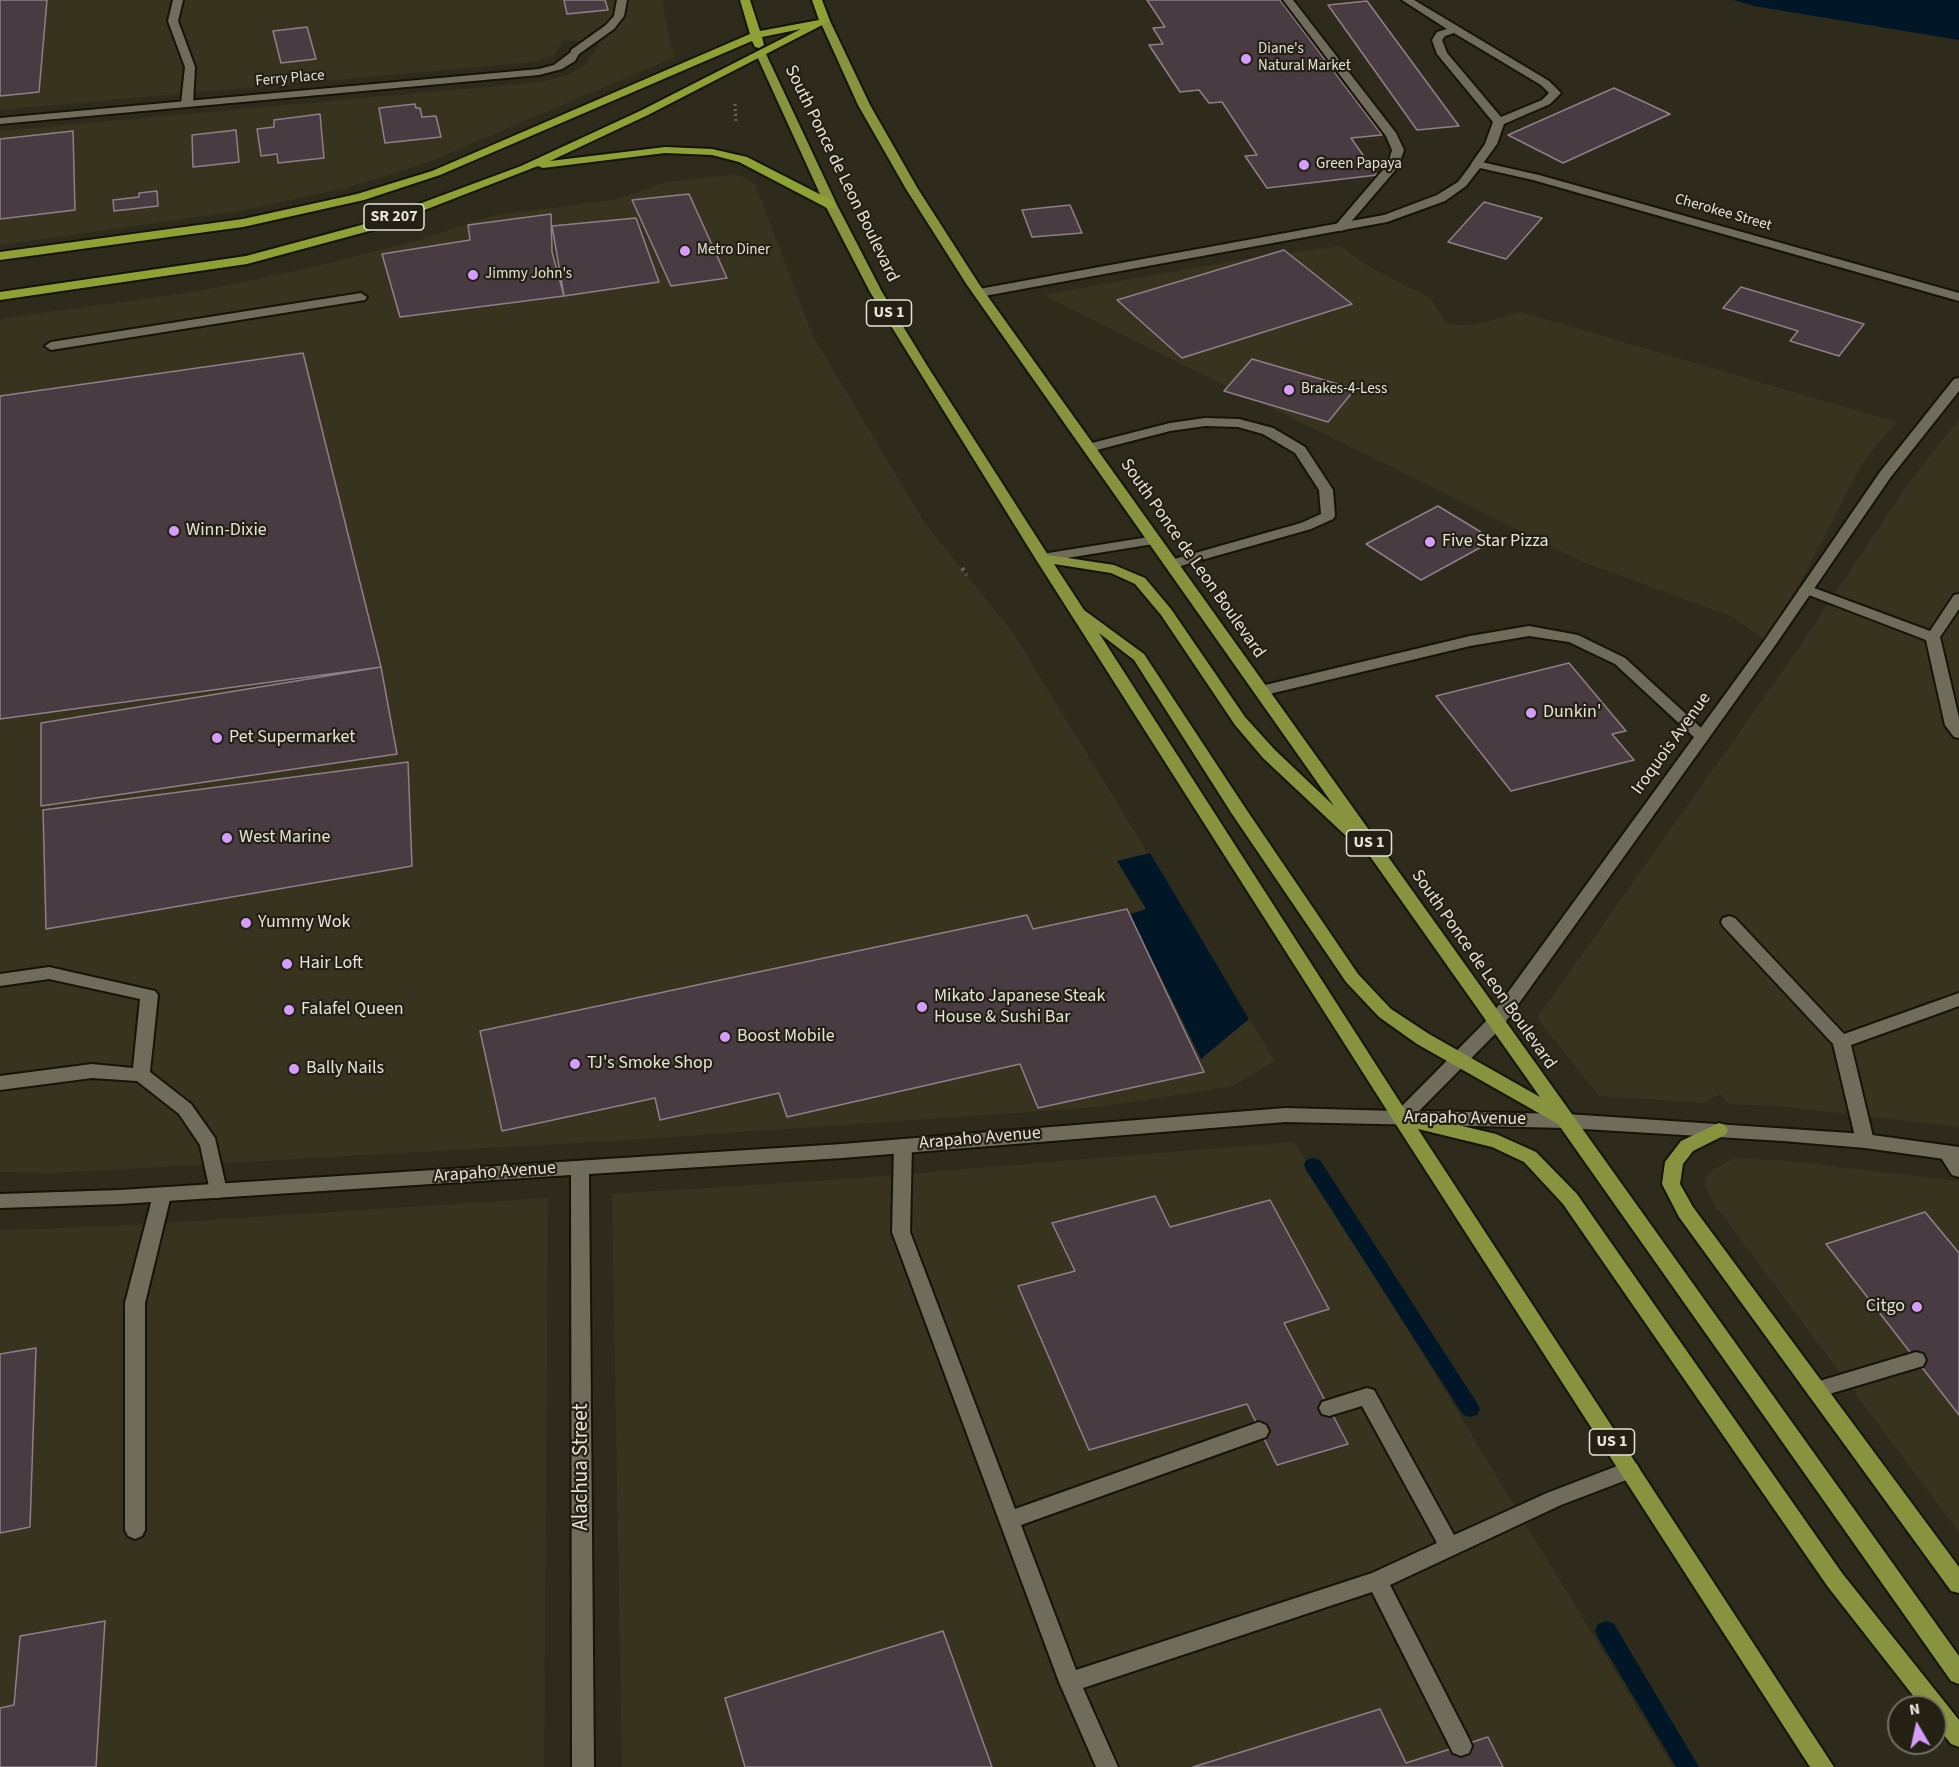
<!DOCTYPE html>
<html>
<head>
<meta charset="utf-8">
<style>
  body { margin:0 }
  #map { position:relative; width:1959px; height:1767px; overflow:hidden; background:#2e2b1d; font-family:"Source Sans 3",sans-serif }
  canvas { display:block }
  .north { position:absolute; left:1887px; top:1695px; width:60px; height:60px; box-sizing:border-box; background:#242114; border:2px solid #716f63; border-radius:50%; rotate:351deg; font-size:16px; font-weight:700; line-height:24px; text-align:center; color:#e5e3da }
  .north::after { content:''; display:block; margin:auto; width:21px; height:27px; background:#d59cfb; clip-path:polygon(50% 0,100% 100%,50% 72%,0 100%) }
</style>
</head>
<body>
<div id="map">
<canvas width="1959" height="1767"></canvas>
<div class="north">N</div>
</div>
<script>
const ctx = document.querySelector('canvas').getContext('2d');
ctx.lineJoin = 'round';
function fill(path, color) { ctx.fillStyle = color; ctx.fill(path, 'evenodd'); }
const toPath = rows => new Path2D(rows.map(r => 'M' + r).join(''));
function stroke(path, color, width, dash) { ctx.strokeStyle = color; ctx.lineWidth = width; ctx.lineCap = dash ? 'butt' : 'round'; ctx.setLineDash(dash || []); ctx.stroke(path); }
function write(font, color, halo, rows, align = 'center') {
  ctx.font = font + ' "Source Sans 3",sans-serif'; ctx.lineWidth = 4.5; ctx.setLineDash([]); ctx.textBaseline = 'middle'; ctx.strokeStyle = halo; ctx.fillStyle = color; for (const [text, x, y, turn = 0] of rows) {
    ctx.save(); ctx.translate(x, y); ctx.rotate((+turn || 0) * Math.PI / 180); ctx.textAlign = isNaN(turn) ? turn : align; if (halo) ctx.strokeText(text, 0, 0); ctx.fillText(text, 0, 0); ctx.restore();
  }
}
const built = toPath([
  [0,0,662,0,669,38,675,57,426,163,353,186,240,211,0,245,0,131,540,82,565,76,585,66,599,44,563,40,554,55,534,62,0,110],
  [737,174,755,184,813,336,924,522,1013,633,1275,1061,1233,1086,1100,1107,626,1140,54,1173,0,1172,0,319,205,290,309,268,412,242,495,215,613,200,667,182],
  [1341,246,1366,265,1431,299,1447,324,1474,325,1521,312,1896,422,1861,465,1769,644,1733,617,1583,562,1043,295,1238,260],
  [1959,419,1959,1127,1778,1106,1729,1104,1720,1094,1704,1103,1599,1096,1537,1018,1794,655,1908,484],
  [1294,1142,1673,1767,622,1767,612,1194,844,1179],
  [1734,1158,1789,1161,1959,1181,1959,1532,1714,1204,1705,1186,1706,1178,1714,1169],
  [548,1198,544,1767,0,1767,0,1230,115,1226]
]);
const water = toPath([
  [1734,0,1959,0,1959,40,1754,6],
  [1150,853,1249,1019,1201,1059,1130,914,1146,909,1117,861]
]);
const stream = toPath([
  [1313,1158,1320,1160,1477,1403,1480,1409,1477,1415,1470,1417,1463,1415,1306,1170,1304,1165,1306,1160,1313,1158],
  [1606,1621,1614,1624,1699,1767,1676,1767,1598,1638,1595,1631,1598,1624,1606,1621]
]);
const building = toPath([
  [0,0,47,0,39,92,0,96,0,0],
  [564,0,605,0,608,10,567,14,564,0],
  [1147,0,1280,0,1382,135,1351,138,1377,175,1267,188,1245,156,1257,155,1222,102,1209,103,1199,90,1180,92,1149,45,1163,44,1153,28,1165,27,1147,0],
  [1367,1,1459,126,1417,130,1328,5,1367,1],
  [307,27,316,59,281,63,273,31,307,27],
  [1614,88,1670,114,1563,163,1508,135,1614,88],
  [415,104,416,108,420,108,422,117,436,116,441,137,385,143,379,108,415,104],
  [320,114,324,158,278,163,277,154,261,156,257,129,274,127,274,120,320,114],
  [236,130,239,162,193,167,192,135,236,130],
  [73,131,75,210,0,219,0,139,73,131],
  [157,191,158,206,114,211,113,200,139,197,139,193,157,191],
  [689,194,727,278,671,286,632,200,689,194],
  [1484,202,1542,218,1506,259,1448,242,1484,202],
  [1070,205,1082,233,1032,237,1022,210,1070,205],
  [551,214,552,252,564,296,400,317,382,254,470,240,468,225,551,214],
  [636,218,659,282,564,296,552,226,636,218],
  [1284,250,1352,304,1182,358,1117,300,1284,250],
  [1741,287,1864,324,1839,356,1790,341,1798,331,1723,308,1741,287],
  [303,353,381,667,0,719,0,396,303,353],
  [1252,359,1355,389,1328,422,1224,391,1252,359],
  [1438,506,1494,540,1421,580,1366,544,1438,506],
  [1569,663,1626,731,1612,734,1634,760,1511,791,1436,696,1569,663],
  [381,667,397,754,41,806,41,723,381,667],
  [408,762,412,866,46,929,43,810,408,762],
  [1127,909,1204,1072,1038,1108,1020,1064,787,1117,779,1093,660,1120,655,1098,502,1131,480,1031,1027,915,1033,929,1127,909],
  [1155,1196,1170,1227,1270,1200,1329,1309,1284,1323,1348,1444,1277,1465,1247,1404,1089,1450,1018,1286,1075,1271,1052,1223,1155,1196],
  [1925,1212,1959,1253,1959,1415,1826,1244,1925,1212],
  [36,1348,30,1527,0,1533,0,1354,36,1348],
  [105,1621,96,1767,0,1767,0,1708,14,1705,20,1636,105,1621],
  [943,1631,992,1767,745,1767,725,1698,943,1631],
  [1380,1709,1406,1763,1488,1737,1503,1767,1193,1767,1380,1709]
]);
const pathFar1 = toPath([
  [735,104,736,124]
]);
const path = toPath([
  [962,568,967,575]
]);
const service = toPath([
  [173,0,183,0,178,21,195,67,193,104,187,107,181,104,185,67,168,21,173,0],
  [617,0,627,0,624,16,614,29,579,54,571,54,571,50,606,25,614,16,617,0],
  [1283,0,1293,0,1396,133,1404,150,1398,167,1344,230,1340,231,1334,227,1388,164,1392,150,1386,136,1283,0],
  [1402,0,1414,0,1549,81,1561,93,1550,104,1504,124,1497,144,1481,166,1477,167,1471,164,1485,144,1493,122,1437,54,1432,40,1437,32,1447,29,1402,0],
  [1454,33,1541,85,1549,93,1542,100,1501,117,1447,53,1442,40,1445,36,1454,33],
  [361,293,367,297,365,300,51,350,45,346,51,342,361,293],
  [1205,418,1239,419,1273,428,1305,447,1333,490,1335,516,1333,519,1311,529,1177,567,1167,567,1165,564,1167,561,1301,523,1321,514,1319,490,1295,453,1263,434,1238,427,1205,426,1170,431,1089,452,1082,448,1084,445,1170,423,1205,418],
  [1806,585,1930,631,1954,595,1959,594,1959,609,1940,637,1959,718,1959,738,1954,737,1945,725,1926,640,1801,592,1799,589,1806,585],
  [1529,626,1578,635,1625,658,1710,736,1702,741,1697,740,1615,664,1569,642,1529,636,1470,646,1261,696,1253,691,1261,686,1470,636,1529,626],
  [1729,916,1735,918,1844,1034,1959,993,1959,1006,1851,1045,1874,1141,1871,1146,1865,1148,1859,1146,1856,1141,1833,1044,1723,926,1721,922,1723,918,1729,916],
  [49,967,155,991,158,995,150,1072,191,1104,215,1138,227,1191,225,1196,218,1198,211,1196,200,1145,179,1114,137,1081,92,1078,0,1090,0,1076,92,1064,133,1068,140,999,49,979,0,986,0,974,49,967],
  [903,1139,909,1141,912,1146,910,1232,1015,1509,1259,1422,1266,1425,1269,1431,1266,1437,1021,1525,1076,1670,1372,1573,1437,1543,1362,1406,1329,1416,1322,1414,1319,1408,1322,1402,1367,1388,1374,1390,1454,1535,1547,1493,1630,1461,1637,1464,1640,1470,1637,1476,1561,1505,1390,1585,1469,1739,1472,1746,1469,1753,1461,1756,1453,1753,1372,1592,1083,1688,1118,1767,1096,1767,1059,1682,892,1232,894,1146,897,1141,903,1139],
  [1947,1146,1953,1148,1959,1156,1959,1177,1952,1175,1938,1153,1941,1148,1947,1146],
  [162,1188,169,1190,171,1195,145,1303,145,1530,142,1536,135,1539,128,1536,125,1530,125,1303,153,1195,155,1190,162,1188],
  [1916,1352,1923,1354,1926,1360,1923,1366,1816,1398,1809,1396,1806,1390,1809,1384,1816,1382,1916,1352]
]);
const minor = toPath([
  [575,49,580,52,575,61,562,69,539,75,0,124,0,118,539,69,554,65,575,49],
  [1477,161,1539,175,1959,293,1959,301,1533,180,1480,168,1466,186,1445,201,1387,222,979,297,973,293,979,289,1384,215,1437,195,1458,182,1473,162,1477,161],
  [1959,378,1959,391,1890,478,1774,647,1502,1027,1419,1111,1567,1114,1865,1134,1959,1147,1959,1161,1865,1148,1783,1141,1567,1128,1285,1122,842,1158,589,1174,594,1767,572,1767,571,1175,120,1204,0,1208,0,1194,120,1190,842,1144,1285,1108,1397,1111,1490,1017,1764,641,1880,472,1954,379,1959,378],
  [1155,536,1162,540,1160,543,1042,562,1035,558,1042,554,1155,536]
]);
const primary = toPath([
  [825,18,830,21,870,105,918,189,979,284,1959,1656,1959,1684,1951,1681,1558,1124,1417,1044,1379,1017,1346,982,1232,814,1134,660,1099,633,1407,1113,1496,1134,1536,1152,1577,1194,1842,1573,1959,1720,1959,1747,1951,1744,1935,1724,1935,1707,1922,1707,1828,1587,1563,1204,1524,1162,1492,1147,1418,1129,1834,1767,1810,1767,1395,1123,1035,558,870,292,825,205,756,54,757,52,761,51,766,54,837,205,882,292,928,367,1048,555,1114,565,1145,578,1171,609,1245,717,1275,750,1334,806,967,285,906,189,858,105,820,21,825,18],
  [1054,564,1111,573,1135,584,1161,615,1235,725,1263,758,1345,835,1355,835,1540,1097,1429,1034,1391,1009,1358,974,1244,806,1144,654,1084,610,1054,564],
  [1719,1123,1725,1125,1728,1130,1725,1135,1693,1151,1683,1164,1680,1184,1693,1207,1959,1567,1959,1593,1951,1591,1679,1217,1662,1184,1665,1162,1681,1141,1719,1123]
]);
const trunk = toPath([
  [740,0,750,0,760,31,819,20,812,0,822,0,830,21,648,115,550,161,665,147,712,149,747,157,835,202,835,208,827,208,739,162,712,155,665,153,543,168,538,166,373,230,247,264,0,300,0,292,246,256,365,224,521,166,640,111,801,29,762,37,764,45,759,48,755,47,752,41,440,175,364,200,243,227,0,260,0,252,243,219,357,194,432,171,750,34,740,0]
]);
const markers = [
  [1246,59,6,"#d59cfb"],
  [1304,165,6,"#d59cfb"],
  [685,251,6,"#d59cfb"],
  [473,275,6,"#d59cfb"],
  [1289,390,6,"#d59cfb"],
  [174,531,6,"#d59cfb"],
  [1430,542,6,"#d59cfb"],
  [1531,713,6,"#d59cfb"],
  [217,738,6,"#d59cfb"],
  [227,838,6,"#d59cfb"],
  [246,923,6,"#d59cfb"],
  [287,964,6,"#d59cfb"],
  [922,1007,6,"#d59cfb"],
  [289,1010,6,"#d59cfb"],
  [725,1037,6,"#d59cfb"],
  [575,1064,6,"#d59cfb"],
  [294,1069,6,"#d59cfb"],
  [1917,1307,6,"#d59cfb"]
];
const farPoinames = [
  ["Diane's",1258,50],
  ["Natural Market",1258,67],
  ["Green Papaya",1316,165],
  ["Metro Diner",697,251],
  ["Jimmy John's",485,275],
  ["Brakes-4-Less",1301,390]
];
const farStreetnames = [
  ["Ferry Place",290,79,-5],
  ["Cherokee Street",1723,213,16]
];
const shields = [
  [394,217,60],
  [889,313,45],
  [1369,843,45],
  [1612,1442,45]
];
const shieldNames = [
  ["SR 207",394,217],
  ["US 1",889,313],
  ["US 1",1369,843],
  ["US 1",1612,1442]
];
const streetNames = [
  ["South Ponce de Leon Boulevard",841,174,64],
  ["South Ponce de Leon Boulevard",1192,559,55],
  ["Iroquois Avenue",1672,744,-54],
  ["South Ponce de Leon Boulevard",1483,970,55],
  ["Arapaho Avenue",1465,1119,1],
  ["Arapaho Avenue",980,1139,-5],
  ["Arapaho Avenue",495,1173,-4]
];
const poiNames = [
  ["Winn-Dixie",186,531],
  ["Five Star Pizza",1442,542],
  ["Dunkin'",1543,713],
  ["Pet Supermarket",229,738],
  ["West Marine",239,838],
  ["Yummy Wok",258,923],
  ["Hair Loft",299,964],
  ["Mikato Japanese Steak",934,997],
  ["House & Sushi Bar",934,1018],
  ["Falafel Queen",301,1010],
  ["Boost Mobile",737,1037],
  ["TJ's Smoke Shop",587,1064],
  ["Bally Nails",306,1069],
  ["Citgo",1905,1307,"right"]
];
const nearStreetnames = [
  ["Alachua Street",582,1467,-90]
];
fill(built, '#38331f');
fill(water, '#011727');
fill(stream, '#011727');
fill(building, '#493b42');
stroke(building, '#907f88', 1.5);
stroke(service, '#161307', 4);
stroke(minor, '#161307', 4);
stroke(primary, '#161307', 4);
stroke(trunk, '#161307', 4);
stroke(pathFar1, '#676458', 3, [2, 3]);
stroke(path, '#676458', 4, [3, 4.5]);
fill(service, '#6f6c5c');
fill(minor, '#6f6c5c');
fill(primary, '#87933f');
fill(trunk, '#8fa035');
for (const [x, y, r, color] of markers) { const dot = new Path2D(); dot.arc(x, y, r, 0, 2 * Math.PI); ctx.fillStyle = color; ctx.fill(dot); stroke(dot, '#242114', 2); }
write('15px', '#e5e3da', '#242114', farPoinames, 'left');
write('15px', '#e5e3da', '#242114', farStreetnames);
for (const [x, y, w] of shields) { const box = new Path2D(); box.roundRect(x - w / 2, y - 13, w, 26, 4.5); ctx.fillStyle = '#242114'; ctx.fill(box); stroke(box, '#e5e3da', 1.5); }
write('bold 16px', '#e5e3da', null, shieldNames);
write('18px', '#e5e3da', '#242114', streetNames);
write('18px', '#e5e3da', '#242114', poiNames, 'left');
write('21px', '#e5e3da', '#242114', nearStreetnames);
</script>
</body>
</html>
